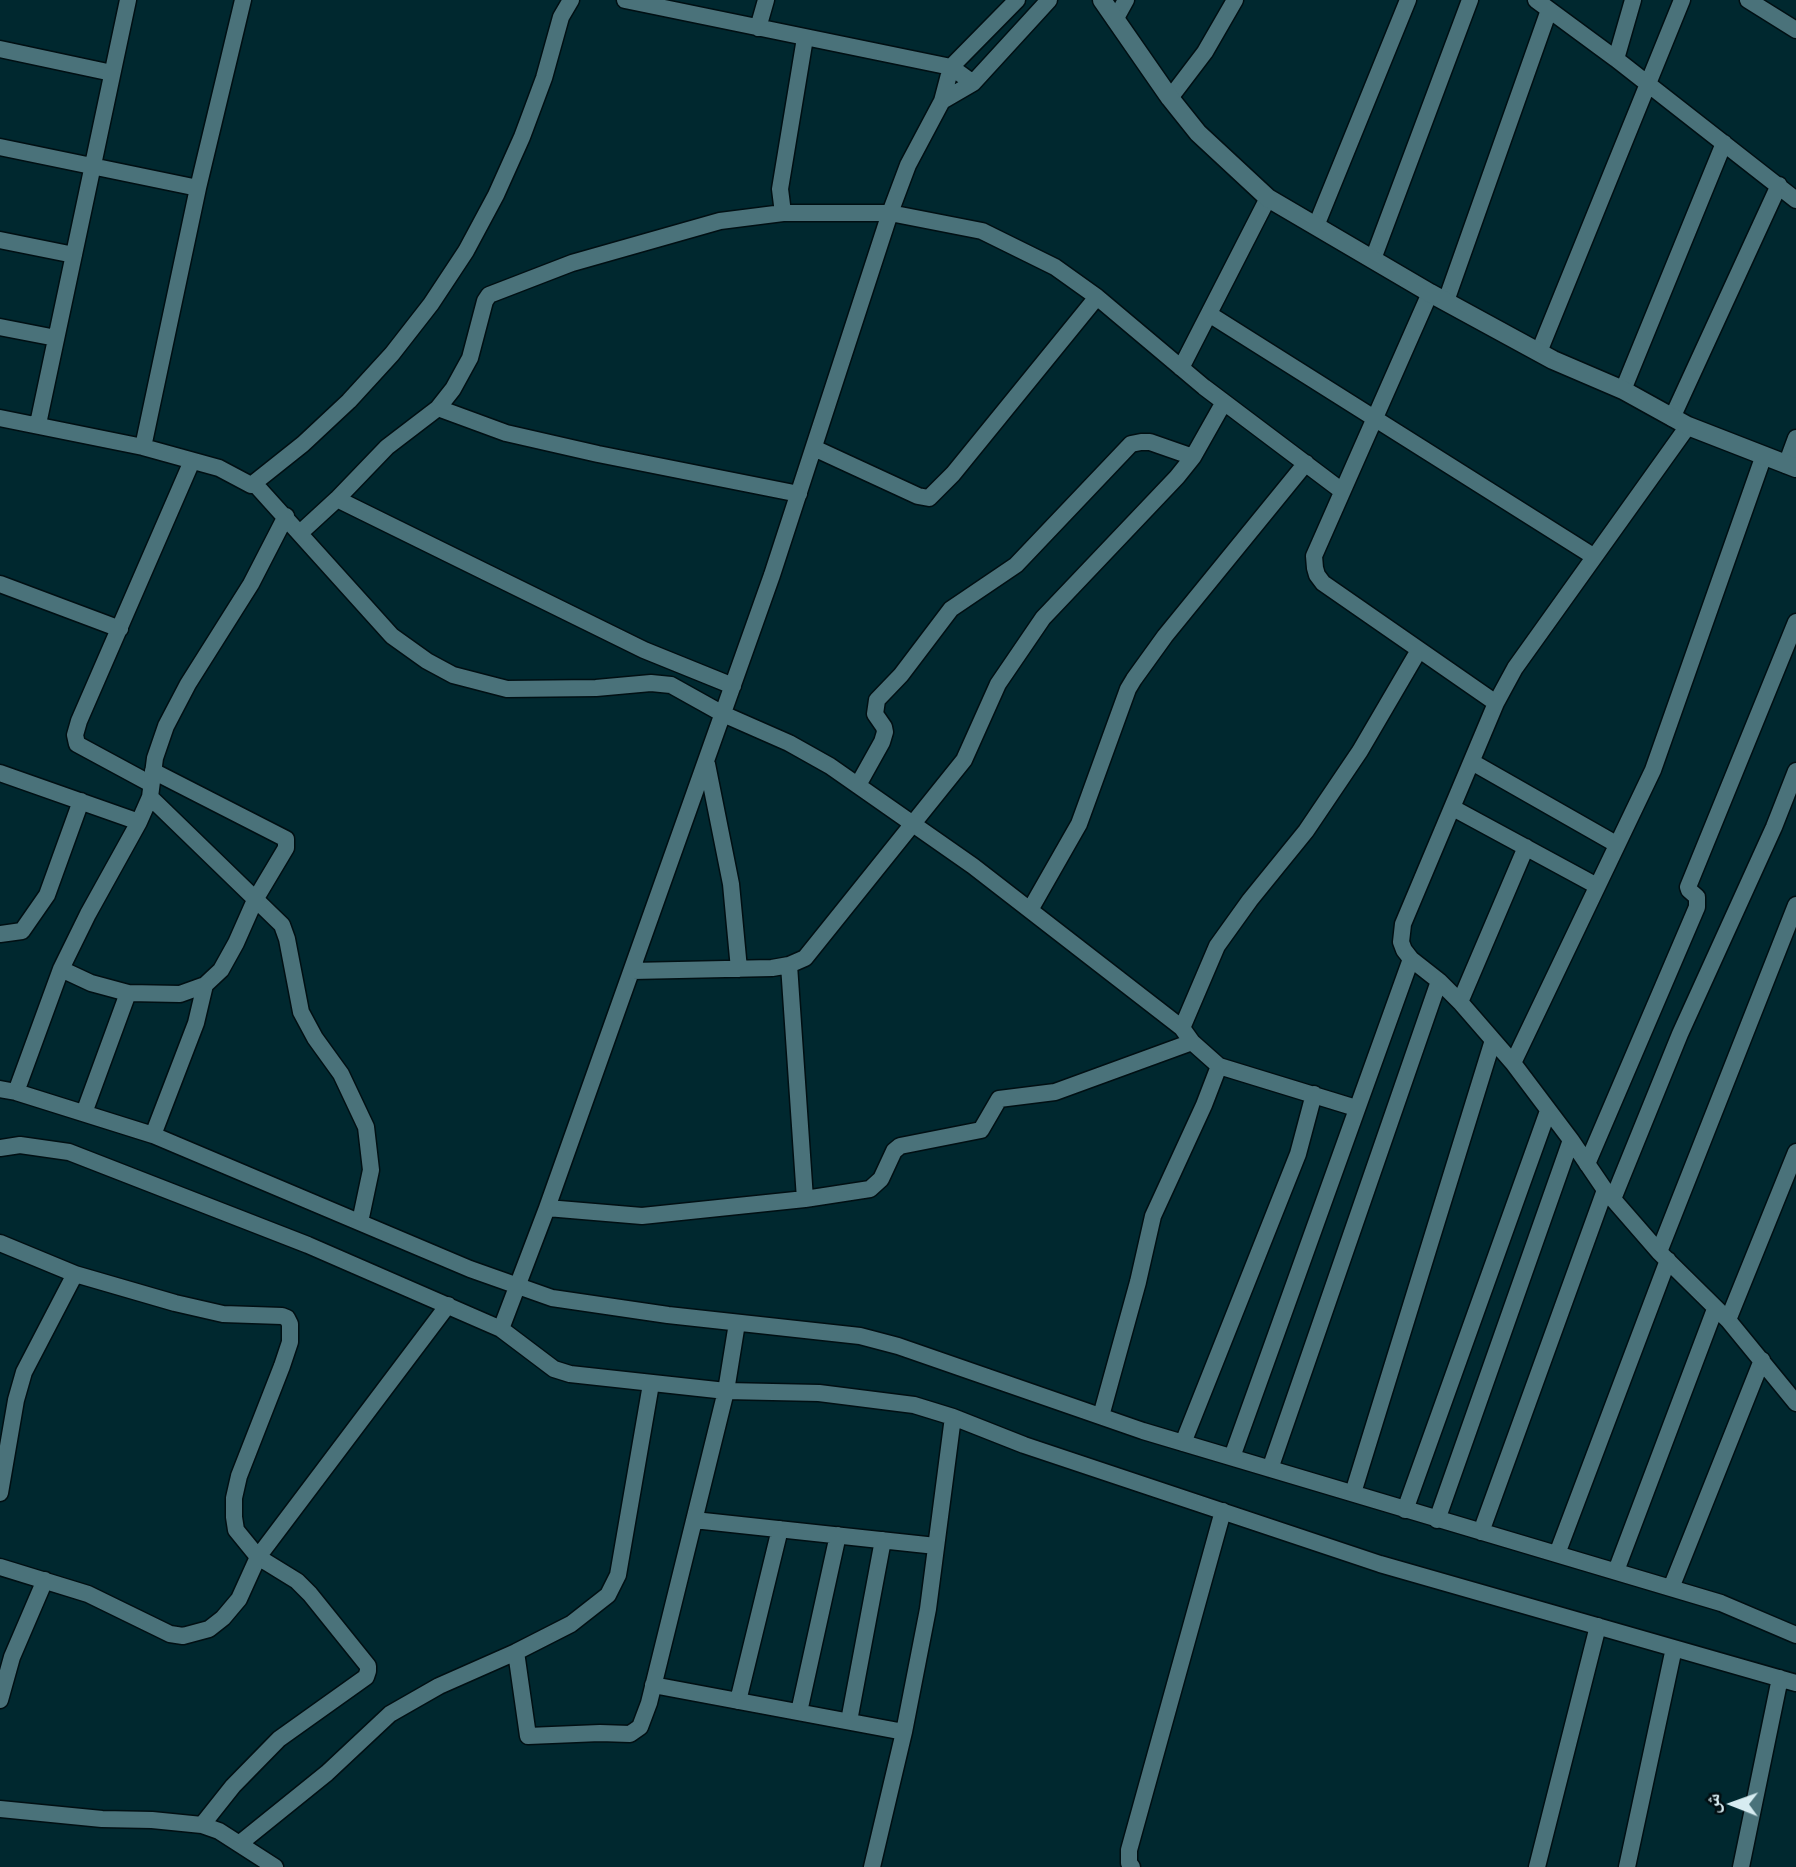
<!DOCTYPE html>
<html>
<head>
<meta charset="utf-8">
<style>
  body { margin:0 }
  #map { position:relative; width:1796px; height:1867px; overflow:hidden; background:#00282f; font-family:"IBM Plex Sans","Noto Naskh Arabic",sans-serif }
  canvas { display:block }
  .north { position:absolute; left:1698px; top:1769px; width:70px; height:70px; -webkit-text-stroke:5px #010e12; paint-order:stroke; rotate:271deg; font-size:19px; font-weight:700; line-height:28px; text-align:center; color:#d7ecf1 }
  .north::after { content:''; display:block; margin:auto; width:24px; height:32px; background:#d7ecf1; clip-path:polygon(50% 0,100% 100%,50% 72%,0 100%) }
</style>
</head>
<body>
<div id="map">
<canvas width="1796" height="1867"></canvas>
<div class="north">ش</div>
</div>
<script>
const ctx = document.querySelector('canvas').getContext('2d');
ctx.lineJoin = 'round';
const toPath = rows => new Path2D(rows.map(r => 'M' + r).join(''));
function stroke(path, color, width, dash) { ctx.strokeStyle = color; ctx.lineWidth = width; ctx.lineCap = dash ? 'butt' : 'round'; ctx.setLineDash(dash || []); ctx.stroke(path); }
const minor = toPath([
  [625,0,951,67,973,83],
  [1536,0,1616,59,1796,200],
  [1748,0,1796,30],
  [1115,20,1126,0],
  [758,28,766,0],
  [0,49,112,73],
  [1616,59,1633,0],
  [1170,98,1205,52,1235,0],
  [942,101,973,83,1049,0],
  [0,147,198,188],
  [783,213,780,189,805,38],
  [1316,226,1408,0],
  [0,240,74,255],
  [1373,259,1470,0],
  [1430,293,1314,556,1315,568,1317,575,1323,583,1496,703],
  [1446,301,1549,10],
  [1209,314,1593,556],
  [0,327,56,338],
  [1539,352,1682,0],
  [1181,368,1268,198],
  [1623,390,1724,143],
  [438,408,506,433,598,454,799,494],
  [0,418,143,447,219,468,251,485,254,483,392,636,427,661,453,675,507,689,596,688,651,683,671,685,723,714,789,743,830,766,973,866,1182,1028,1192,1042,1219,1066,1356,1108],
  [1672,418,1779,185],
  [38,424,128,0],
  [1688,426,1515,668,1496,703,1403,924,1401,942,1404,950,1411,959,1439,981,1460,1002,1513,1063,1571,1140,1605,1190,1659,1252,1728,1320,1796,1403],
  [143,447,198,188,243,0],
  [814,448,918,496,929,498,953,474,1097,297],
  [1786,465,1796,438],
  [254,483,303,444,349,401,392,354,431,304,466,251,496,195,522,137,544,78,561,17,571,0],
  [337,499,644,650,733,686],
  [300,533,337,499,387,447,438,408,453,389,470,358,485,301,489,295,572,263,720,221,783,213,890,213,982,231,1055,267,1097,297,1204,387,1342,491],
  [0,584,120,629],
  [1472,762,1616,844],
  [707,764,731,884,739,969],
  [0,773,139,822],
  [151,784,77,744,75,735,79,721,192,461],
  [858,785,882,742,885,732,884,727,875,714,877,700,901,675,951,609,1016,565,1131,444,1141,442,1150,442,1193,457],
  [150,797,282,925,287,939,301,1012,315,1038,341,1074,366,1127,371,1170,360,1222],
  [1453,808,1597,886],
  [1030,910,1079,824,1128,689,1134,679,1165,636,1306,463],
  [0,934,22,931,47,895,81,801],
  [789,965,805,1199],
  [61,969,91,983,128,993,180,994,205,985,221,970,236,943,255,900,286,848,286,839,153,771],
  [632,971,772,968,789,965,805,958,964,760,998,684,1043,618,1177,477,1193,457,1224,402],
  [1460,1002,1526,847],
  [1182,1028,1217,946,1250,900,1306,831,1360,751,1419,650],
  [1513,1063,1653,770,1764,455],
  [0,1089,16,1092,153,1135,470,1269,552,1298,668,1315,860,1336,898,1346,1143,1431,1721,1603,1796,1635],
  [16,1092,61,969,88,914,139,822,150,797,155,758,166,726,188,684,251,584,286,516],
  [84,1113,128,993],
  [153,1135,196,1023,205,985],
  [0,1148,20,1145,69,1152,308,1245,501,1329,554,1369,570,1374,726,1391,819,1393,914,1405,953,1417,1024,1445,1380,1564,1796,1683],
  [1587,1164,1697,907,1697,897,1689,890,1688,887,1796,622],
  [1613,1199,1680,1034,1774,827,1796,771],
  [547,1208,642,1216,805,1199,870,1189,881,1179,894,1151,900,1146,981,1130,999,1099,1055,1092,1192,1042],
  [0,1243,75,1274,175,1303,223,1314,282,1316,287,1318,290,1324,290,1342,282,1366,239,1476,234,1498,234,1517,236,1530,258,1557,297,1581,310,1594,368,1666,368,1671,366,1677,279,1739,233,1786,202,1825],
  [1659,1252,1796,905],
  [1728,1320,1796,1152],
  [501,1329,547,1208,772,575,890,213,908,165,942,101,951,67,1017,0],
  [1101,1416,1138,1282,1153,1216,1204,1105,1219,1066],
  [1183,1443,1298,1154,1314,1094],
  [1232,1457,1411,959],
  [1270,1469,1439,981],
  [0,1493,16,1400,24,1372,75,1274],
  [1353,1493,1493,1040],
  [1405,1510,1548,1111],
  [694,1520,936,1546],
  [1437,1520,1571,1140],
  [1481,1532,1605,1190],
  [1557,1554,1668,1260],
  [0,1567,88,1594,170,1634,183,1636,209,1629,223,1618,239,1599,258,1557,448,1305],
  [1616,1571,1715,1309],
  [1671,1588,1762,1360],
  [516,1652,528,1736,600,1733,630,1734,640,1727,649,1703,726,1391,737,1323],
  [653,1685,904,1732],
  [0,1700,12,1657,45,1580],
  [738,1701,780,1529],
  [799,1712,838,1535],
  [849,1721,883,1540],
  [0,1809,102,1819,152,1820,202,1825,219,1831,275,1867],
  [239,1844,327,1773,390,1714,439,1686,516,1652,571,1624,608,1595,618,1575,651,1384],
  [872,1867,904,1732,928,1609,953,1417],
  [1132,1867,1129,1863,1129,1850,1223,1511],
  [1537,1867,1598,1626],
  [1627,1867,1674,1648],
  [1741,1867,1780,1678]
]);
const tertiary = toPath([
  [1102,0,1170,98,1198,133,1268,198,1430,293,1553,360,1623,390,1688,426,1796,468]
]);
stroke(minor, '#000f13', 19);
stroke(tertiary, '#000f13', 21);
stroke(minor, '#4a727a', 16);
stroke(tertiary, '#4a727a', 18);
</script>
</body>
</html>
